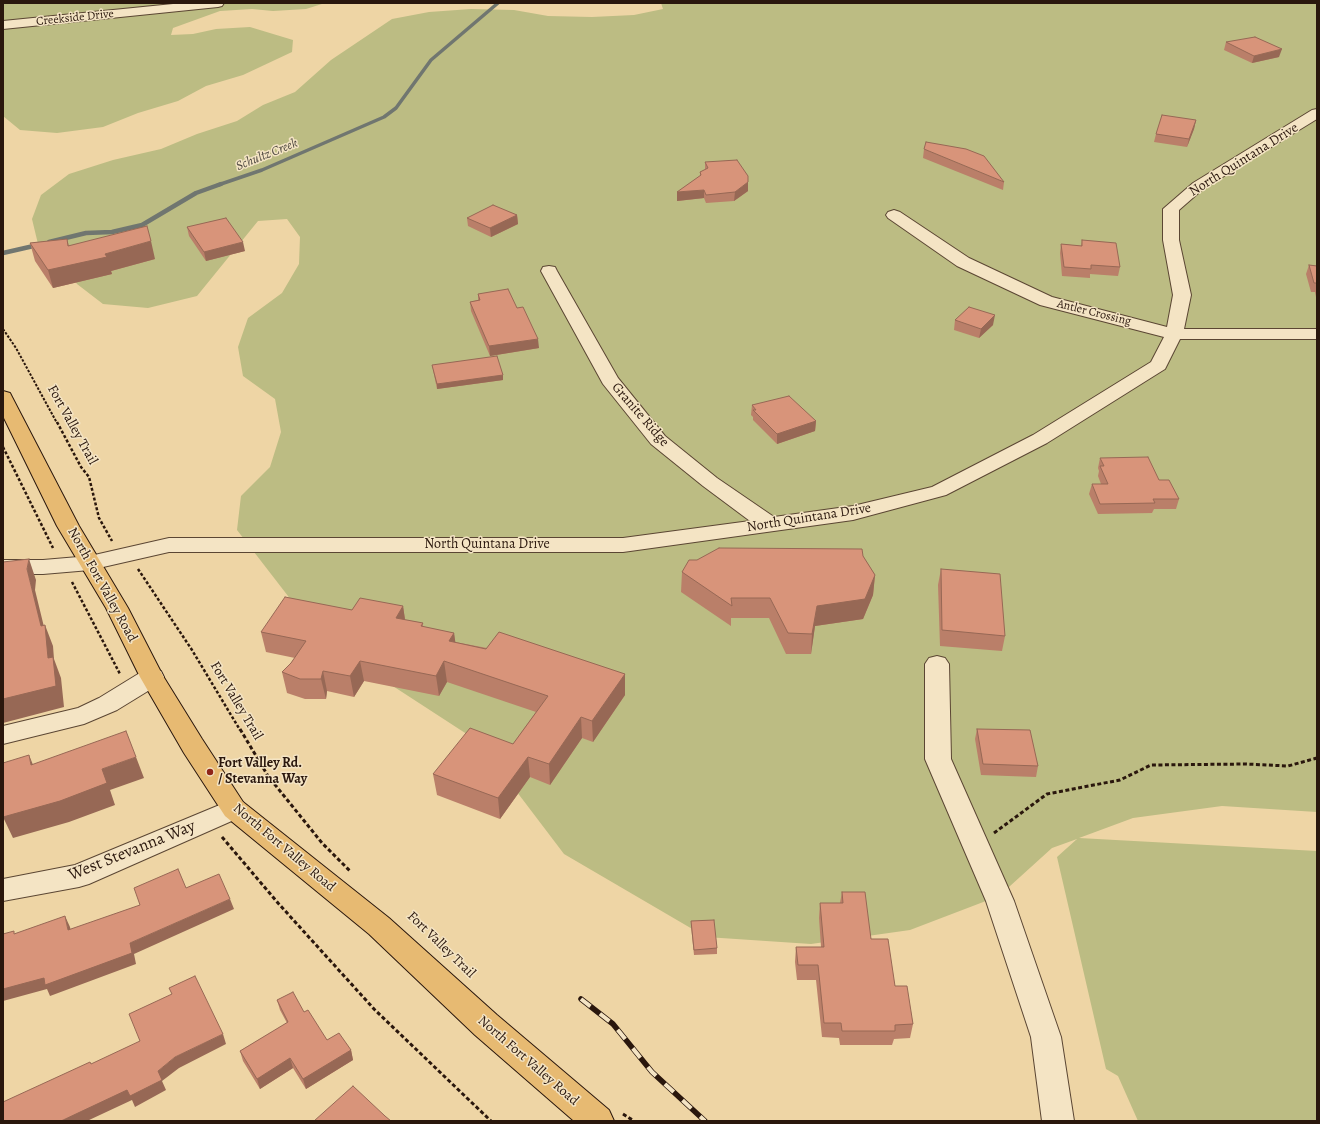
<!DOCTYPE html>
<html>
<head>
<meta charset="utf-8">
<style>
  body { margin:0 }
  #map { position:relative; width:1320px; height:1124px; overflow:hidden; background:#eed5a5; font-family:Alegreya,serif }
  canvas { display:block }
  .frame { position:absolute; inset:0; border:4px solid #2a170d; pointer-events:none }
</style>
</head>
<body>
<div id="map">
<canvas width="1320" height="1124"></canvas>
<div class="frame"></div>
</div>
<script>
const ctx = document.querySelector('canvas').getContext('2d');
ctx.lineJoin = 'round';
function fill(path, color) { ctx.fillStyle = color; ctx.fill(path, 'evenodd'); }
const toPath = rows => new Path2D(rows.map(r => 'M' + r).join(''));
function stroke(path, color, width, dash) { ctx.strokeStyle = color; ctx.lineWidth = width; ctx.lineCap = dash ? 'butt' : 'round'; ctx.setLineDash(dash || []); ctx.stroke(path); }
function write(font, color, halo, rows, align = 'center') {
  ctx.font = font + ' Alegreya,serif'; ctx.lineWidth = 3; ctx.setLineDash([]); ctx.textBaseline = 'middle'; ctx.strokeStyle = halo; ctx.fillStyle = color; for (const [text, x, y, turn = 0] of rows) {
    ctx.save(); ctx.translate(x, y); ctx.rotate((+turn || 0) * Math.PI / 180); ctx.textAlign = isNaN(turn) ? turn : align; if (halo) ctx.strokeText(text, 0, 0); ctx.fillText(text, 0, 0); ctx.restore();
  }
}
const green = toPath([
  [3,3,325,3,306,9,273,11,252,9,220,11,173,28,171,35,193,34,216,29,250,27,293,40,292,52,243,75,206,86,178,101,138,113,103,127,57,133,20,130,3,116],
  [661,3,1317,3,1317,812,1222,806,1133,818,1079,838,1317,851,1317,1121,1138,1121,1118,1076,1106,1069,1057,857,1077,839,1052,848,999,896,910,930,811,944,706,937,564,854,479,742,322,640,237,530,241,496,270,467,281,432,275,399,243,376,238,347,248,318,282,293,299,264,300,237,287,219,258,221,197,296,148,308,103,304,77,284,62,261,38,244,32,219,41,195,69,174,113,160,161,149,197,134,237,121,263,105,295,92,331,60,392,19,429,12,471,9,514,10,548,16,592,17,634,15,663,9]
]);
const streamFar1 = toPath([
  [218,185,262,170,384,117,396,108,431,60,498,3]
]);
const stream = toPath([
  [49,242,86,233,112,232,142,225,196,193,221,184],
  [3,253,38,245]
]);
const pathFar2 = toPath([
  [3,329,16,348,57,423]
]);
const pathFar1 = toPath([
  [57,422,81,467,89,477,99,518,112,541],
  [3,447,53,548],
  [138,569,192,650,240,730],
  [72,582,120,674]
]);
const path = toPath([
  [240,729,268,776,322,843,351,872],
  [994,833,1047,794,1120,780,1151,765,1246,764,1288,766,1317,758],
  [222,837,278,903,374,1009,491,1121],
  [623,1114,634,1121]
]);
const minor = toPath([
  [183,3,224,3,222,6,218,7,3,29,3,21,183,3],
  [1317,109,1317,119,1203,189,1179,210,1179,240,1191,295,1184,329,1317,329,1317,339,1180,339,1165,369,1047,443,946,495,853,520,623,552,169,552,90,570,43,574,3,574,3,560,43,560,90,556,169,538,623,538,750,521,703,486,651,444,603,384,541,271,543,267,549,266,555,267,557,271,618,378,665,436,717,478,774,517,853,506,932,487,1033,435,1151,362,1164,337,1040,305,957,266,888,218,886,215,888,212,894,210,900,212,969,258,1052,297,1167,327,1173,295,1163,240,1163,209,1193,183,1312,110,1317,109],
  [937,656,945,658,949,664,951,759,1014,901,1061,1037,1074,1121,1042,1121,1031,1037,986,901,925,759,925,664,929,658,937,656],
  [152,669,161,671,164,677,161,683,117,710,84,724,3,744,3,726,78,708,99,698,143,671,152,669],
  [234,799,243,802,247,809,243,816,89,884,79,887,3,901,3,879,75,865,234,799]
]);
const major = toPath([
  [3,391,10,393,12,397,79,526,128,608,163,676,202,739,243,802,389,918,497,1015,609,1110,614,1121,574,1121,475,1035,369,934,225,816,184,753,140,677,106,608,57,526,3,416,3,391]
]);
const rail = toPath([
  [581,999,613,1024,652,1072,705,1121]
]);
const wall = toPath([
  [1226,42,1279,57,1252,63,1224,50],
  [1196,120,1194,129,1187,147,1154,142,1156,134],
  [924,149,1004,182,1003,190,923,158],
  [705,162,748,191,734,201,706,203,704,198,677,201,700,176,700,172,705,170],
  [517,215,518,224,491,237,468,226,467,218],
  [187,227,245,251,206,261,189,236],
  [67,239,69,246,155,259,111,271,112,274,53,288,35,261,30,243],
  [1082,240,1120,267,1118,276,1090,274,1090,278,1062,276,1060,253,1061,244,1081,246],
  [1309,265,1317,266,1317,297,1316,297,1315,292,1311,292,1306,274],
  [478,294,517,308,539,348,490,356,471,311,470,302,478,300],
  [955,320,993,325,979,338,954,330],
  [432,365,503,375,503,380,437,389],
  [752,405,816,421,815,431,777,444,753,420,753,417,751,415],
  [1100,458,1159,480,1179,499,1176,509,1154,509,1152,513,1098,514,1089,494,1092,484,1101,484,1098,476,1099,471,1098,468],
  [863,556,875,575,873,595,863,619,815,626,811,654,786,654,769,618,731,618,731,626,681,592,682,572],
  [941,569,1005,636,1002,651,940,646,938,585],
  [403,606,405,620,423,623,423,627,454,633,455,642,625,674,625,695,593,742,582,738,550,785,530,777,500,819,437,795,433,774,513,744,536,712,447,682,439,696,364,681,354,697,327,691,326,699,305,699,287,693,282,672,291,663,295,658,266,652,261,632,352,610],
  [977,729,1038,766,1036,777,981,775,975,739],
  [842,892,871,939,895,986,913,1024,910,1038,894,1039,892,1045,840,1045,839,1038,822,1037,816,980,797,980,795,962,796,947,821,947,819,918,820,903,840,903],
  [691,921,717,948,717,954,694,955,691,926],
  [277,1000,304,1012,327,1040,351,1050,353,1060,306,1089,293,1068,260,1089,243,1061,240,1051,287,1023,280,1010]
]);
const shadedWall = toPath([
  [1282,49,1279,57,1252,63,1254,56],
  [1196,120,1194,129,1187,147,1189,139],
  [748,182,748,191,734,201,735,192],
  [704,190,704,198,677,201,677,192],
  [517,215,518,224,491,237,490,228],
  [151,241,155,259,111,271,112,274,53,288,48,270,105,254],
  [243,242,245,251,206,261,204,252],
  [995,315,993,325,979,338,981,329],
  [538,339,539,348,490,356,489,346],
  [503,375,503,380,437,389,437,384],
  [816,421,815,431,777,444,777,434],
  [29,559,36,580,35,590,45,631,45,625,53,646,54,659,61,678,64,707,3,723,3,699,48,658,27,569],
  [875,575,873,595,863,619,815,626,811,654,812,634,817,606],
  [403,606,406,626,396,618],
  [454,633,457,653,449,641],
  [360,661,364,681,354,697,350,676],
  [444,661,447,682,439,696,436,676],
  [323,671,327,691,326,699,321,679],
  [625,674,625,695,593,742,592,721],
  [581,717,582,738,550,785,549,764],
  [29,755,38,777,31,765],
  [136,757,144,778,110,790,115,805,69,822,13,838,3,817,102,769],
  [528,757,530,777,500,819,498,798],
  [230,899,234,909,134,954,136,964,50,996,47,989,3,1001,3,989,130,943],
  [65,916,70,927,73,941,68,930],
  [223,1034,226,1044,179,1068,162,1081,166,1090,135,1107,132,1100,87,1121,61,1121,158,1071,175,1057],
  [351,1050,353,1060,306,1089,303,1079],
  [290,1058,293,1068,260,1089,257,1079]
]);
const building = toPath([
  [1255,37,1282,49,1254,56,1226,42,1255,37],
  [1162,115,1196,120,1189,139,1156,134,1162,115],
  [926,142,966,149,984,156,1004,182,924,149,926,142],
  [737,160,748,176,748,182,735,192,706,195,704,190,677,192,701,175,700,172,708,168,705,162,737,160],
  [493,205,517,215,490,228,467,218,493,205],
  [226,218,243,242,204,252,187,227,226,218],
  [147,226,151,241,105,254,107,257,48,270,30,243,67,239,68,246,147,226],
  [1082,240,1116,243,1120,267,1091,265,1091,269,1064,267,1061,244,1082,246,1082,240],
  [1309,265,1317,266,1317,283,1314,283,1309,265],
  [508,289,517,308,523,307,538,339,489,346,470,302,480,300,478,294,508,289],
  [969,307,995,315,981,329,955,320,969,307],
  [497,356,503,375,437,384,432,365,497,356],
  [789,396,816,421,777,434,753,410,756,410,752,405,789,396],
  [1148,457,1159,480,1169,480,1179,499,1153,499,1155,503,1100,504,1092,484,1108,484,1100,466,1104,466,1100,458,1148,457],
  [719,548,862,549,863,556,875,575,865,599,817,606,812,634,788,633,770,598,731,598,732,606,682,572,689,560,697,560,719,548],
  [29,559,27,569,41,626,45,625,48,658,53,657,56,686,3,699,3,562,29,559],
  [941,569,1000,574,1005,636,942,630,941,569],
  [285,597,352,610,360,598,403,606,396,618,423,623,421,626,454,633,449,641,486,649,499,632,625,674,592,721,581,717,549,764,528,757,498,798,433,774,470,728,513,744,548,696,444,661,436,676,360,661,350,676,323,671,321,679,300,679,282,672,291,663,306,641,261,632,285,597],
  [977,729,1030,730,1038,766,983,764,977,729],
  [126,731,136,757,102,769,107,783,60,801,3,817,3,763,29,755,31,765,126,731],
  [178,869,186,888,219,874,230,899,130,943,132,953,45,985,44,978,3,989,3,934,14,931,14,934,65,916,68,930,140,905,134,888,178,869],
  [842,892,865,892,871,939,888,939,895,986,907,986,913,1024,895,1025,895,1031,842,1031,841,1023,824,1023,818,965,798,965,796,947,824,947,820,903,843,903,842,892],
  [714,920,717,948,694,950,691,921,714,920],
  [195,976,223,1034,175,1057,158,1071,162,1080,130,1096,127,1090,61,1121,3,1121,3,1102,90,1062,91,1064,140,1041,129,1014,172,994,169,988,195,976],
  [293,992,304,1012,308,1010,327,1040,339,1033,351,1050,303,1079,290,1058,257,1079,240,1051,288,1022,277,1000,293,992],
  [353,1086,385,1116,391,1121,314,1121,353,1086]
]);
const markers = [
  [210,772,4,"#8f2418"]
];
const farStreetnames = [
  ["Creekside Drive",75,18,-6],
  ["Antler Crossing",1094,313,14]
];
const farWaternames = [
  ["Schultz Creek",267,155,-22]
];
const streetNames = [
  ["North Quintana Drive",1244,160,-32],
  ["Granite Ridge",640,415,49],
  ["Fort Valley Trail",72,425,61],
  ["North Quintana Drive",809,518,-9],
  ["North Quintana Drive",487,545],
  ["North Fort Valley Road",102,585,61],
  ["Fort Valley Trail",236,701,59],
  ["North Fort Valley Road",284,848,40],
  ["Fort Valley Trail",441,945,44],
  ["North Fort Valley Road",528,1061,41]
];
const poiNames = [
  ["Fort Valley Rd.",218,764],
  ["/ Stevanna Way",218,780]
];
const nearStreetnames = [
  ["West Stevanna Way",132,851,-22]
];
fill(green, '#bcbc83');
stroke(streamFar1, '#707670', 3.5);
stroke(stream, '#707670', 4.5);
stroke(minor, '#5b4633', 2);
stroke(major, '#2a170d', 2);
stroke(pathFar2, '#2a170d', 2, [2.5, 1.5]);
stroke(pathFar1, '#2a170d', 2.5, [3, 2]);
stroke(path, '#2a170d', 3, [4, 2.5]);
fill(minor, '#f4e4c4');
fill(major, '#e7ba72');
stroke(rail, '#2a170d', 5.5);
stroke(rail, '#f4e4c4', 4, [12]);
fill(wall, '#ba7f69');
fill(shadedWall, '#976855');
fill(building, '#d8947a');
stroke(building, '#976855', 1);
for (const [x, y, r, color] of markers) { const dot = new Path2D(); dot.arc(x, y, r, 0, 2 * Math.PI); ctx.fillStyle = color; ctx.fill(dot); stroke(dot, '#f4e4c4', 1.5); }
write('12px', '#2a170d', '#f4e4c4', farStreetnames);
write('italic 13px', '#4d473f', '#f4e4c4', farWaternames);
write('14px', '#2a170d', '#f4e4c4', streetNames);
write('bold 14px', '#2a170d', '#f4e4c4', poiNames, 'left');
write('17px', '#2a170d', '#f4e4c4', nearStreetnames);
</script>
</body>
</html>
